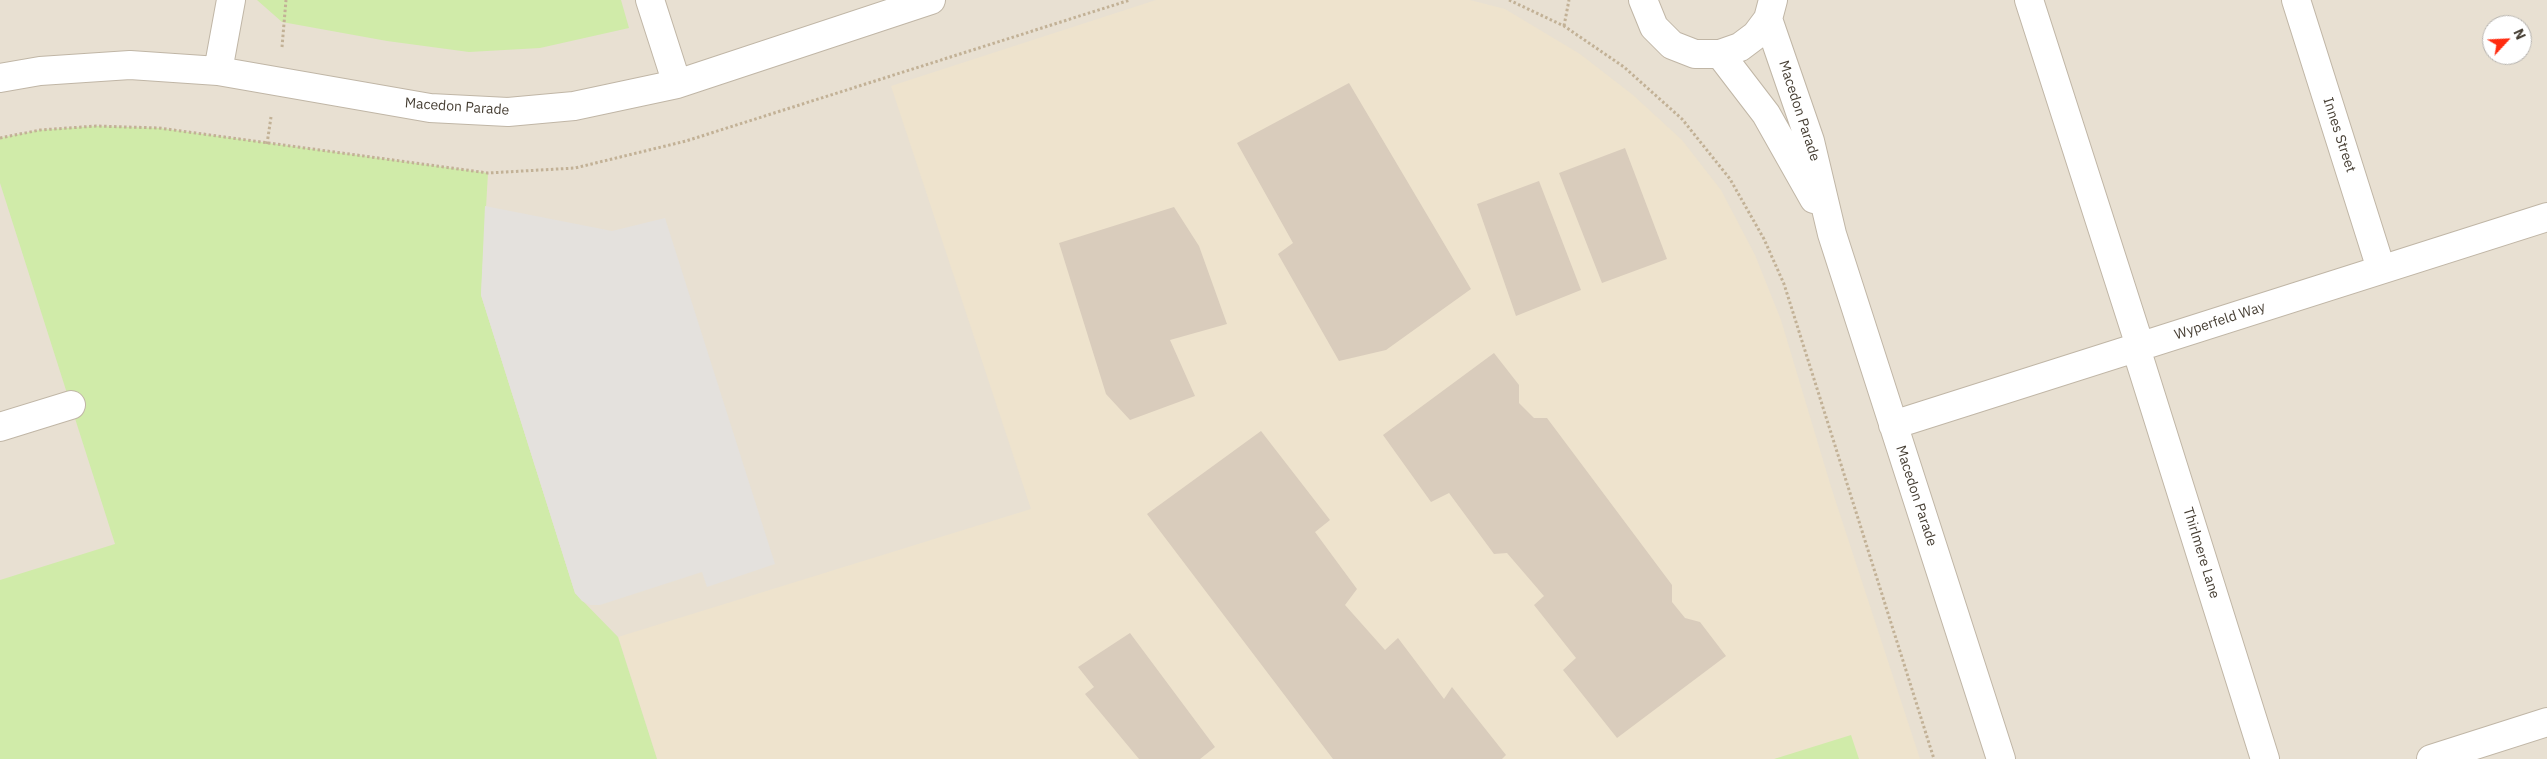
<!DOCTYPE html>
<html>
<head>
<meta charset="utf-8">
<style>
  body { margin:0 }
  #map { position:relative; width:2547px; height:759px; overflow:hidden; background:#f3eee4; font-family:"IBM Plex Sans",sans-serif }
  canvas { display:block }
  .north { position:absolute; left:2482px; top:15px; width:50px; height:50px; box-sizing:border-box; background:#fff; border:1px solid #b5b2ad; border-radius:50%; rotate:65deg; font-size:14px; font-weight:700; line-height:20px; text-align:center; color:#463e33 }
  .north::after { content:''; display:block; margin:auto; width:18px; height:22px; background:#ff2b0f; clip-path:polygon(50% 0,100% 100%,50% 72%,0 100%) }
</style>
</head>
<body>
<div id="map">
<canvas width="2547" height="759"></canvas>
<div class="north">N</div>
</div>
<script>
const ctx = document.querySelector('canvas').getContext('2d');
ctx.lineJoin = 'round';
function fill(path, color) { ctx.fillStyle = color; ctx.fill(path, 'evenodd'); }
const toPath = rows => new Path2D(rows.map(r => 'M' + r).join(''));
function stroke(path, color, width, dash) { ctx.strokeStyle = color; ctx.lineWidth = width; ctx.lineCap = dash ? 'butt' : 'round'; ctx.setLineDash(dash || []); ctx.stroke(path); }
function write(font, color, halo, rows, align = 'center') {
  ctx.font = font + ' "IBM Plex Sans",sans-serif'; ctx.lineWidth = 5; ctx.setLineDash([]); ctx.textBaseline = 'middle'; ctx.strokeStyle = halo; ctx.fillStyle = color; for (const [text, x, y, turn = 0] of rows) {
    ctx.save(); ctx.translate(x, y); ctx.rotate((+turn || 0) * Math.PI / 180); ctx.textAlign = isNaN(turn) ? turn : align; if (halo) ctx.strokeText(text, 0, 0); ctx.fillText(text, 0, 0); ctx.restore();
  }
}
const residential = toPath([
  [0,0,2547,0,2547,759,0,759],
  [2492,25,2522,25,2522,55,2492,55]
]);
const education = toPath([
  [1156,0,1470,0,1505,9,1580,54,1633,95,1682,140,1721,190,1755,255,1781,320,1832,490,1920,759,657,759,618,637,1031,509,891,86]
]);
const green = toPath([
  [257,0,621,0,629,28,540,48,469,52,387,41,282,22],
  [96,126,159,128,488,173,481,295,575,593,618,637,657,759,0,759,0,580,115,544,0,183,0,138,40,130],
  [1851,735,1859,759,1774,759]
]);
const parking = toPath([
  [485,206,612,231,665,218,775,564,707,587,702,572,600,605,590,605,582,601,575,593,481,295]
]);
const building = toPath([
  [1349,83,1471,289,1386,350,1339,361,1278,254,1293,243,1237,143],
  [1625,148,1667,259,1602,283,1559,173],
  [1539,181,1581,290,1516,316,1477,204],
  [1174,207,1199,246,1227,324,1170,340,1195,396,1130,420,1106,394,1059,243],
  [1494,353,1519,385,1519,403,1534,418,1547,418,1672,585,1672,602,1685,618,1700,622,1726,656,1617,738,1563,670,1576,658,1534,605,1544,596,1507,553,1494,554,1449,493,1431,502,1383,435],
  [1261,431,1330,520,1315,532,1357,589,1345,605,1385,650,1398,638,1444,699,1452,687,1506,755,1502,759,1333,759,1147,514],
  [1130,633,1215,747,1200,759,1139,759,1085,694,1094,687,1078,667]
]);
const path = toPath([
  [1509,0,1564,26,1624,67,1682,119,1730,179,1764,239,1784,284,1934,759],
  [1564,26,1569,0],
  [282,47,286,0],
  [0,138,40,130,96,126,159,128,488,173,575,168,686,141,1130,0],
  [267,144,271,117]
]);
const minor = toPath([
  [650,0,677,84],
  [1643,0,1654,27,1672,45,1695,54,1720,54,1740,47,1756,35,1768,19,1773,0],
  [2029,0,2140,346],
  [2296,0,2381,269],
  [1768,19,1810,141,1832,234,2001,759],
  [1720,54,1766,114,1814,199],
  [218,71,231,0],
  [0,78,40,71,130,65,218,71,430,108,508,112,574,106,677,84,931,0],
  [2136,348,2265,759],
  [1893,425,2547,217],
  [0,427,71,405],
  [2431,759,2547,722]
]);
const streetNames = [
  ["Macedon Parade",457,107,4],
  ["Macedon Parade",1799,111,72],
  ["Innes Street",2339,135,72],
  ["Wyperfeld Way",2220,321,-18],
  ["Macedon Parade",1916,496,72],
  ["Thirlmere Lane",2201,553,73]
];
fill(residential, '#e8e0d2');
fill(education, '#eee3cd');
fill(green, '#d0eba9');
fill(parking, '#e4e1dd');
fill(building, '#d9ccbc');
stroke(minor, '#c0b6a6', 30);
stroke(path, '#c2b196', 3, [2.5, 2.5]);
stroke(minor, '#fff', 28);
write('14px', '#463e33', '#fff', streetNames);
</script>
</body>
</html>
